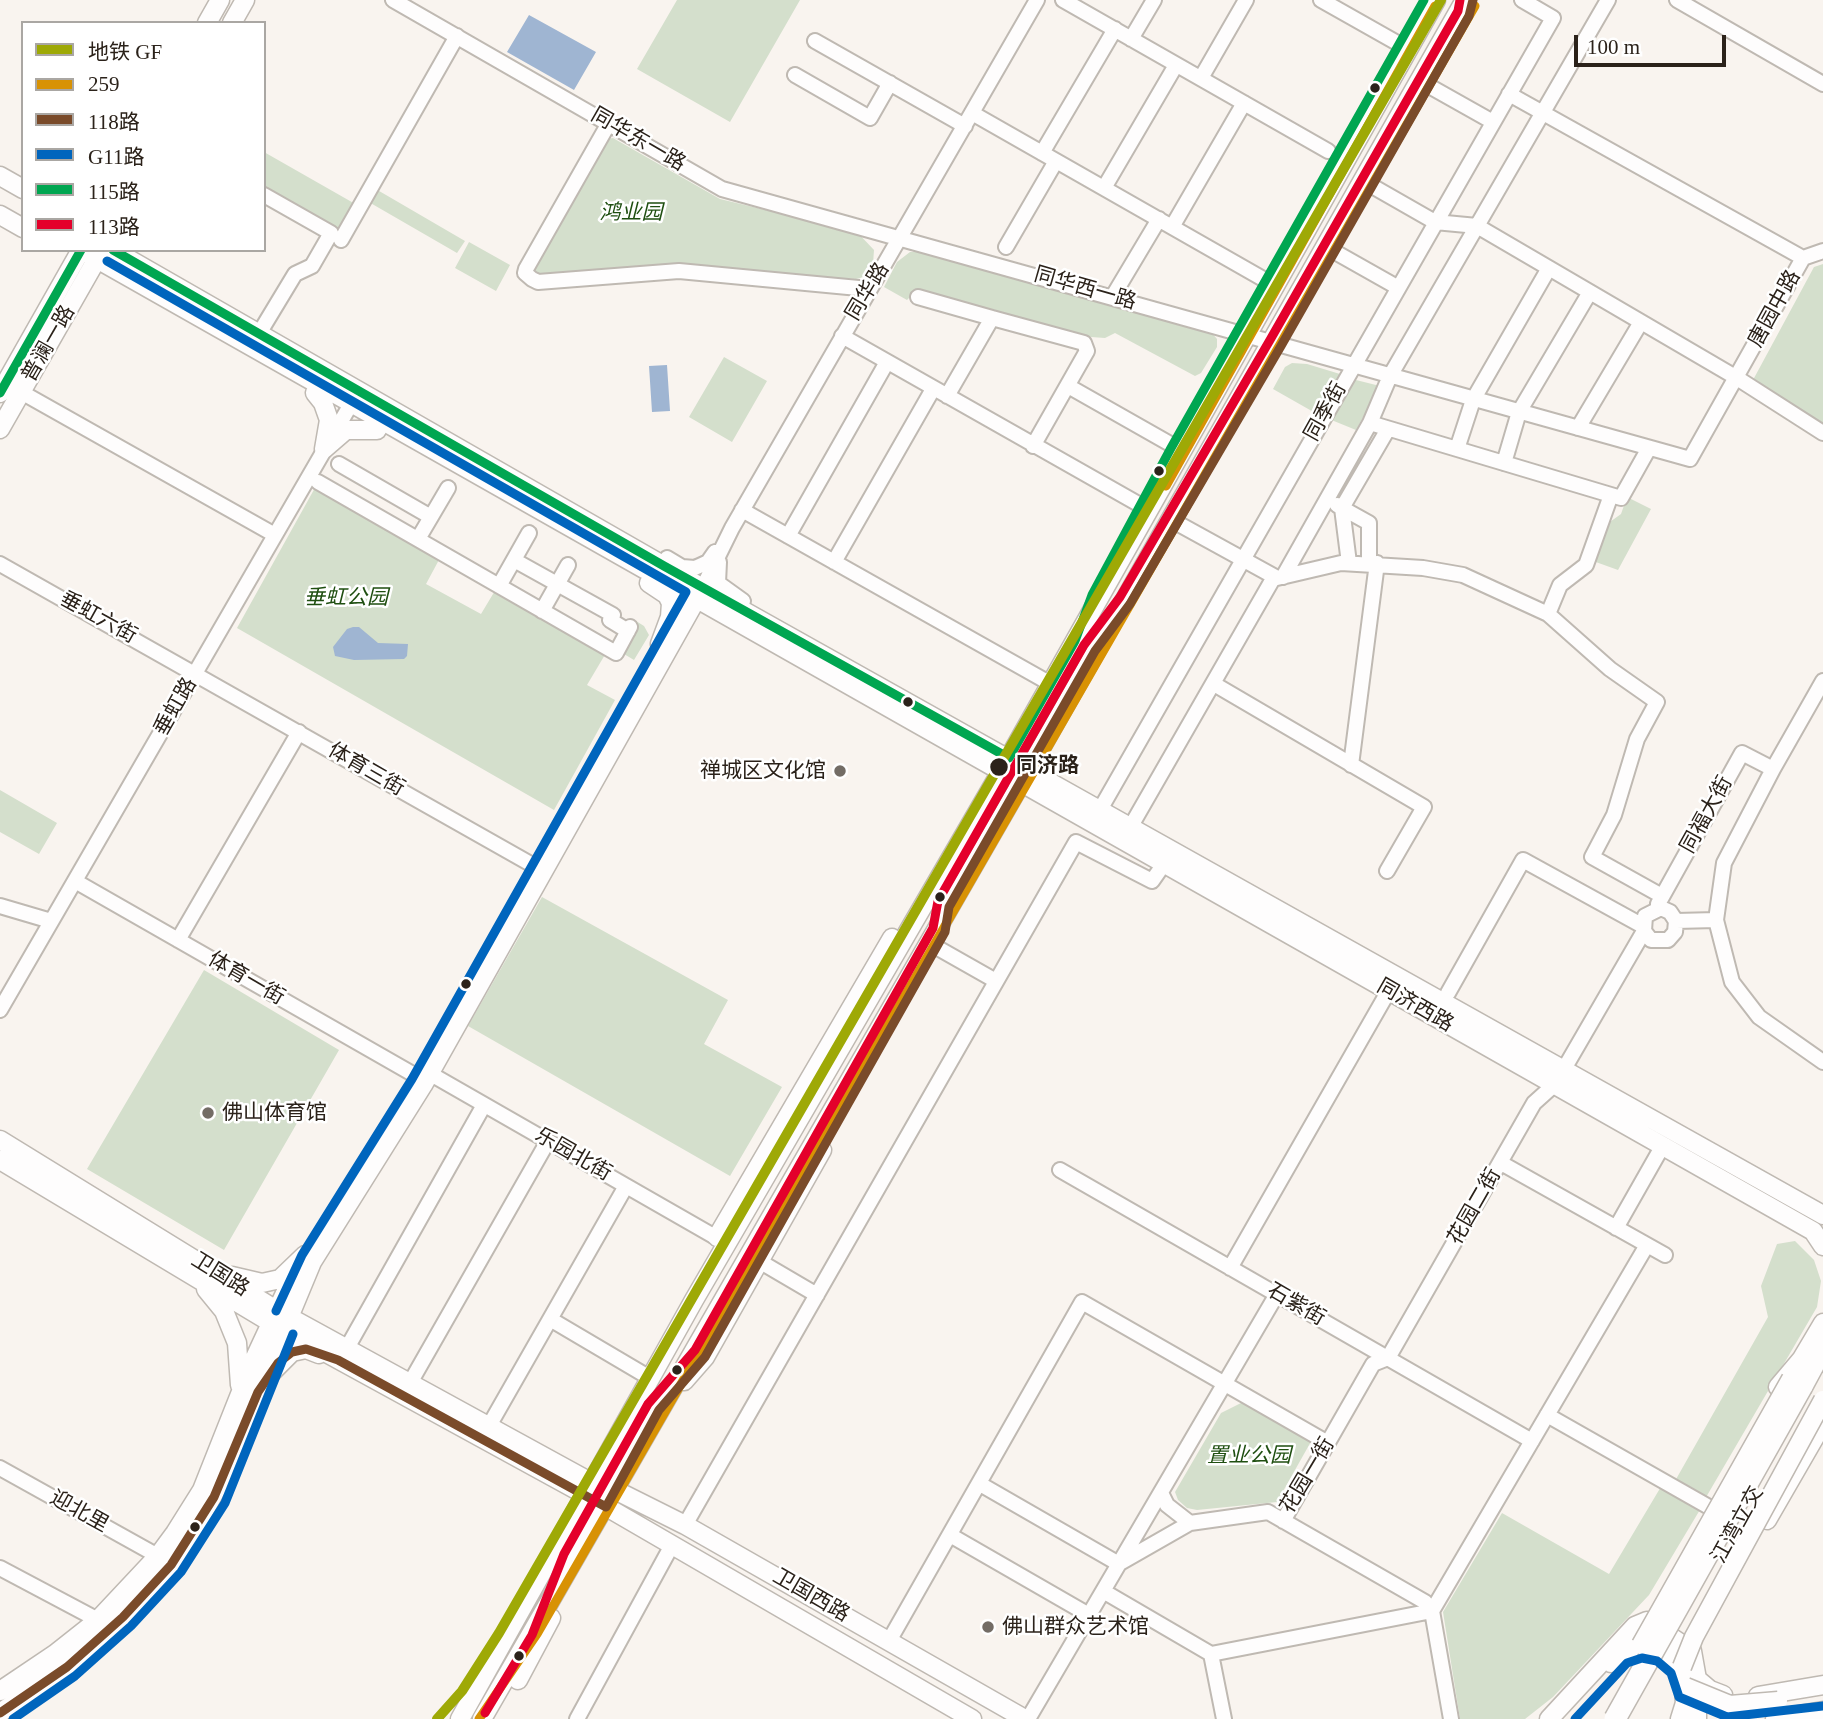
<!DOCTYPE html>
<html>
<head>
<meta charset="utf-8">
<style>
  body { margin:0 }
  #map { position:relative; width:1823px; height:1719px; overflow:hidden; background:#f9f4ef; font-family:"Times New Roman","Noto Sans SC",serif }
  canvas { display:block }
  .legend { position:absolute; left:21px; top:21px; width:245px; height:231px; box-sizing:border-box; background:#fff; border:2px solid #aaa7a3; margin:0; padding:9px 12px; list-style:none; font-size:21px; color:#2b221a }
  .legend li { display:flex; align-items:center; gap:14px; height:35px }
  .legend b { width:35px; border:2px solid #aaa7a3 }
  .scale { position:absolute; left:1574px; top:35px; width:152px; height:32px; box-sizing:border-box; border:4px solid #2b221a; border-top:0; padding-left:9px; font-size:21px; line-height:24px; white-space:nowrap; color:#2b221a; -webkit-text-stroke:5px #fff; paint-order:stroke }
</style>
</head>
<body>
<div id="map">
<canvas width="1823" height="1719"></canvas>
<ul class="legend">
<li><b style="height:9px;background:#9ea906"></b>地铁 GF</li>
<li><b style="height:9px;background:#d89204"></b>259</li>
<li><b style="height:9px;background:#7a4b2a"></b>118路</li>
<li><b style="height:9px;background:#0065bd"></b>G11路</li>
<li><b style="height:9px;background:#00a651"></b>115路</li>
<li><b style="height:9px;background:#e4002b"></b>113路</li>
</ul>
<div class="scale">100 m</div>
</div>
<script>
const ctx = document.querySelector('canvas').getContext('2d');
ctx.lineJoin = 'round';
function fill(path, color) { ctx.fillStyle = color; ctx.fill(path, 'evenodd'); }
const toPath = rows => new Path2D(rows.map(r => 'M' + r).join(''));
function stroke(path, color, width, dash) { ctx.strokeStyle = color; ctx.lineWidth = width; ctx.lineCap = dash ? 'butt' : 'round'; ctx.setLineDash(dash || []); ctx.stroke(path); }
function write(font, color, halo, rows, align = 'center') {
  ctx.font = font + ' "Times New Roman","Noto Sans SC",serif'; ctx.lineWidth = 5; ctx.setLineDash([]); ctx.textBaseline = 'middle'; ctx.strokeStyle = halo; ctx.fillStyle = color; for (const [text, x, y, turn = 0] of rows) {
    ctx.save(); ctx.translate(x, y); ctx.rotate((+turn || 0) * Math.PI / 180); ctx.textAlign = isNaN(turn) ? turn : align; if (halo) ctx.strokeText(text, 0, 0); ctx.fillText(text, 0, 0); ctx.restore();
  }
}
const green = toPath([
  [677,0,800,0,730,122,637,69],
  [613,138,720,199,857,232,874,250,873,264,864,277,856,279,679,268,539,278,533,271,607,139],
  [264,152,357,205,340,234,264,191],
  [374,188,465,241,457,253,367,201],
  [469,242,510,265,496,291,455,268],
  [910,252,921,252,1211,332,1217,339,1217,347,1201,373,1195,376,1115,333,1105,338,1091,337,915,292,907,300,884,287,897,262],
  [1823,264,1823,424,1753,380,1814,267],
  [724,357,767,381,732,442,689,417],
  [1292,363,1307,364,1340,374,1317,414,1273,389,1285,367],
  [1352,379,1380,386,1356,430,1329,419],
  [316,486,440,558,426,584,481,614,496,589,606,653,587,685,615,700,554,810,237,628],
  [1627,497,1651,509,1618,570,1593,561,1607,524,1621,514],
  [636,621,644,626,649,635,634,660,619,651],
  [0,790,57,823,39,854,0,832],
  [542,897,728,1000,704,1044,782,1087,730,1176,468,1026],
  [204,970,339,1050,224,1250,87,1169],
  [1795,1241,1814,1260,1821,1281,1817,1307,1705,1499,1675,1481,1768,1317,1761,1286,1777,1244],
  [1247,1400,1313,1438,1277,1502,1197,1510,1187,1508,1178,1500,1175,1492,1221,1413],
  [1662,1485,1701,1508,1649,1595,1553,1697,1525,1719,1460,1719,1443,1612,1502,1513,1609,1574]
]);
const water = toPath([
  [529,15,596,52,574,90,507,52],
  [667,365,670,411,652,412,649,366],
  [353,627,359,627,378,643,408,644,407,656,404,659,354,660,335,656,333,647,347,629]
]);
const minor = toPath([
  [393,0,722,189,1690,459,1803,258,1823,251],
  [1063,0,1328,151],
  [1321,0,1399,44],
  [1677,0,1823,84],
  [1131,39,1154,0],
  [815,41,965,126],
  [795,75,870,118,890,83],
  [1201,78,1246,0],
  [1429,86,1493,122],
  [1509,94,1803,258],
  [972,113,1265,280],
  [609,123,526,269,525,273,532,279,538,282,679,271,869,289],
  [1042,153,1115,29],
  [1372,186,1435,222,1477,226,1737,378,1823,433],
  [1104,188,1176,65],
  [1172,227,1244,103],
  [341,240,457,36],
  [1006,247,1056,161],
  [1335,252,1397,287],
  [1113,296,1159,219],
  [918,297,992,318],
  [263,327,295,274,312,266,331,233,264,195],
  [842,336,1149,510],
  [1068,386,1172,445],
  [14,388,275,535],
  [947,396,992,318,1084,343,1087,351,1033,446],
  [1370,423,1621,498,1649,448],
  [1578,428,1641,322],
  [1457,449,1473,400,1549,268],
  [1504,463,1519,412,1590,292],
  [339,464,431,517],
  [318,482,616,653,630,627],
  [1337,505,1342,508,1349,563],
  [742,510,1051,684],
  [1177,523,1277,578,1341,563,1423,568,1463,575,1548,614,1610,669,1657,702,1637,739,1614,815,1592,857,1662,896],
  [788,536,887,362],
  [418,539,448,488],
  [667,558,682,567,695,568,708,562,715,552],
  [514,560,613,615,610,620,628,631],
  [719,562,718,583,743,601],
  [834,562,933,389],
  [1369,563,1369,523,1342,508,1388,429],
  [0,564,536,867],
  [1283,577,1370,423,1390,376,1608,0],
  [499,586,529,533],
  [703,587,732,528,1037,0],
  [542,611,568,565],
  [1548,614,1560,585,1586,565,1611,495],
  [1214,684,1424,807,1387,871],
  [1351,765,1377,563],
  [1773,769,1724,863,1716,920,1732,982,1759,1017,1823,1062],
  [1101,808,1553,18,1522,0],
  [1131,826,1274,577],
  [75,881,418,1077],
  [1658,904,1742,753,1773,769,1823,681],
  [0,906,51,921],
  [1676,921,1716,920],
  [178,940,299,732],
  [936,947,996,981],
  [1448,993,1523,860,1643,926],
  [0,1010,351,404],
  [429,1073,717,1238],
  [1501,1163,1665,1255],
  [1060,1170,1532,1441],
  [1616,1228,1658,1154],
  [759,1261,817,1295],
  [1230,1268,1384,999],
  [550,1319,650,1378],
  [347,1348,484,1105],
  [1388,1358,1534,1103,1554,1085,1564,1069,1644,931,1645,916,1661,908,1670,912,1676,921,1675,932,1668,940,1651,940,1644,931],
  [410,1383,548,1141],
  [1547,1415,1709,1507],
  [489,1426,626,1186],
  [0,1468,158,1556],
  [980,1484,1119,1564],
  [1161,1493,1167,1505,1190,1523],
  [1283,1521,1373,1364,1388,1358],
  [685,1525,1076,842,1152,881,1159,871],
  [950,1535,1089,1615],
  [1120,1563,1190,1523,1268,1512,1425,1602,1432,1611],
  [0,1568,98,1620],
  [1103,1591,1211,1654,1432,1611],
  [889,1641,1082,1302,1328,1443],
  [1211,1654,1224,1719],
  [577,1719,672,1545],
  [1028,1719,1277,1294],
  [1451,1719,1432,1611,1647,1245]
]);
const major = toPath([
  [207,23,220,0],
  [232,23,245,0],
  [0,176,23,189],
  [0,215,23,228],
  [81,250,1813,1231,1823,1246],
  [113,250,694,583,1823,1215],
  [0,393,81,250],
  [315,393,323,403,329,420,324,449],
  [0,429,102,250],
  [324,449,346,430,377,430],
  [649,583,667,595,671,603,670,617,660,644],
  [0,1140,276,1310,592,1483,615,1490,685,1525,1025,1719],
  [0,1160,270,1322,586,1495,972,1719],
  [717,1237,892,938],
  [232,1276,262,1283,280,1279,305,1255],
  [206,1289,224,1311,237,1343,240,1385],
  [1798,1365,1823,1323],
  [270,1374,292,1352,306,1349,319,1354],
  [684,1381,705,1357,822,1150],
  [1778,1387,1805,1355],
  [1767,1520,1823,1423],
  [1611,1663,1620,1653,1641,1645,1663,1650,1682,1667,1685,1703,1680,1719],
  [518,1680,551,1618],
  [0,1691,55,1654,98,1620,158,1556,175,1533,202,1490,252,1364,287,1289],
  [1758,1696,1823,1685],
  [0,1713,67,1667,110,1629,161,1578,189,1538,221,1481,312,1262,423,1085,702,589],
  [460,1719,694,1300,1009,758,1436,0],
  [482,1719,1029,769,1465,0],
  [1549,1719,1635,1626,1647,1621,1692,1651,1697,1679,1710,1690,1723,1695],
  [1697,1719,1697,1684],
  [1775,1719,1823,1711]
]);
const highway = toPath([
  [1802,1386,1823,1347]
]);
const majorBridge = toPath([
  [1641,1645,1791,1379],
  [1682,1667,1694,1637,1823,1400],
  [1686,1687,1730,1705,1778,1701]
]);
const highwayBridge = toPath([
  [1615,1719,1802,1386]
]);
const bus1 = toPath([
  [1166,486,1435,6],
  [479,1719,537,1634,1475,6]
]);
const bus2 = toPath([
  [0,1713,67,1667,123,1617,171,1565,214,1497,258,1392,278,1363,292,1352,306,1349,338,1360,606,1507,659,1410,705,1357,945,932,949,907,1095,651,1130,604,1281,346,1469,16,1473,0]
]);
const bus3 = toPath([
  [107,261,686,592,412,1079,302,1255,276,1311],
  [13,1719,75,1676,131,1626,181,1572,225,1503,293,1334],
  [1575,1719,1627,1663,1642,1658,1657,1661,1671,1673,1679,1697,1727,1717,1823,1706]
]);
const bus4 = toPath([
  [113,250,664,566,1009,758,1075,641,1092,595,1171,448,1424,0],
  [0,393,81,250]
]);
const bus5 = toPath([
  [485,1713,532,1635,564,1554,648,1404,695,1350,933,928,938,901,1084,645,1120,597,1270,340,1458,11,1460,0]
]);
const metro1 = toPath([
  [437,1719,462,1691,499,1633,1441,0]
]);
const markers = [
  [1375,88,6,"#2b221a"],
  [1159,471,6,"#2b221a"],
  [908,702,6,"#2b221a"],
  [999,767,10,"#2b221a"],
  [840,771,7,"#736c65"],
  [940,897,6,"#2b221a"],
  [466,984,6,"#2b221a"],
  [208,1113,7,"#736c65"],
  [677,1370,6,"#2b221a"],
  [195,1527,6,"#2b221a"],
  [988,1627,7,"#736c65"],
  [519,1656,6,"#2b221a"]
];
const streetNames = [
  ["同华东一路",638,140,30],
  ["同华西一路",1085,289,16],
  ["同华路",868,292,-59],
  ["唐园中路",1775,309,-61],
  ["普澜一路",49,344,-60],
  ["同季街",1326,412,-61],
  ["垂虹六街",98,618,29],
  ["垂虹路",176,707,-60],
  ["体育三街",366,770,30],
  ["同福大街",1707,815,-61],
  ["体育一街",246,979,30],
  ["同济西路",1415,1006,30],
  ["乐园北街",573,1155,30],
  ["花园二街",1475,1207,-60],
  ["卫国路",220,1275,32],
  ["石紫街",1296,1305,30],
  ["花园一街",1308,1476,-59],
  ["迎北里",79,1512,29],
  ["江湾立交",1738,1525,-61],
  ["卫国西路",811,1596,30]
];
const parkNames = [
  ["鸿业园",631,213],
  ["垂虹公园",346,598],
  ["置业公园",1249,1456]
];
const stopNames = [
  ["同济路",1016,767]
];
const poiNames = [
  ["禅城区文化馆",826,771,"right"],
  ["佛山体育馆",222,1113],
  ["佛山群众艺术馆",1002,1627]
];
fill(green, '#d4dfcc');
fill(water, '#9fb5d2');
stroke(minor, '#bfb9b2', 18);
stroke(major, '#bfb9b2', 21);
stroke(highway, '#bfb9b2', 24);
stroke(minor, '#fefdfd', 14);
stroke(major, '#fefdfd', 18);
stroke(highway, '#fefdfd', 21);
stroke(majorBridge, '#bfb9b2', 21, []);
stroke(highwayBridge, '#bfb9b2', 24, []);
stroke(majorBridge, '#fefdfd', 18);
stroke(highwayBridge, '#fefdfd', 21);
stroke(bus1, '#d89204', 9);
stroke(bus2, '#7a4b2a', 9);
stroke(bus3, '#0065bd', 9);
stroke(bus4, '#00a651', 9);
stroke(bus5, '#e4002b', 9);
stroke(metro1, '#9ea906', 10);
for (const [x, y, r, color] of markers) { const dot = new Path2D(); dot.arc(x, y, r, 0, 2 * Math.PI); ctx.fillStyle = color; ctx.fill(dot); stroke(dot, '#fff', 2.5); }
write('21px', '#2b221a', '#fff', streetNames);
write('italic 21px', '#1f4f11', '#fff', parkNames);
write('bold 21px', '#2b221a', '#fff', stopNames, 'left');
write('21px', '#2b221a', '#fff', poiNames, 'left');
</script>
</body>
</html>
